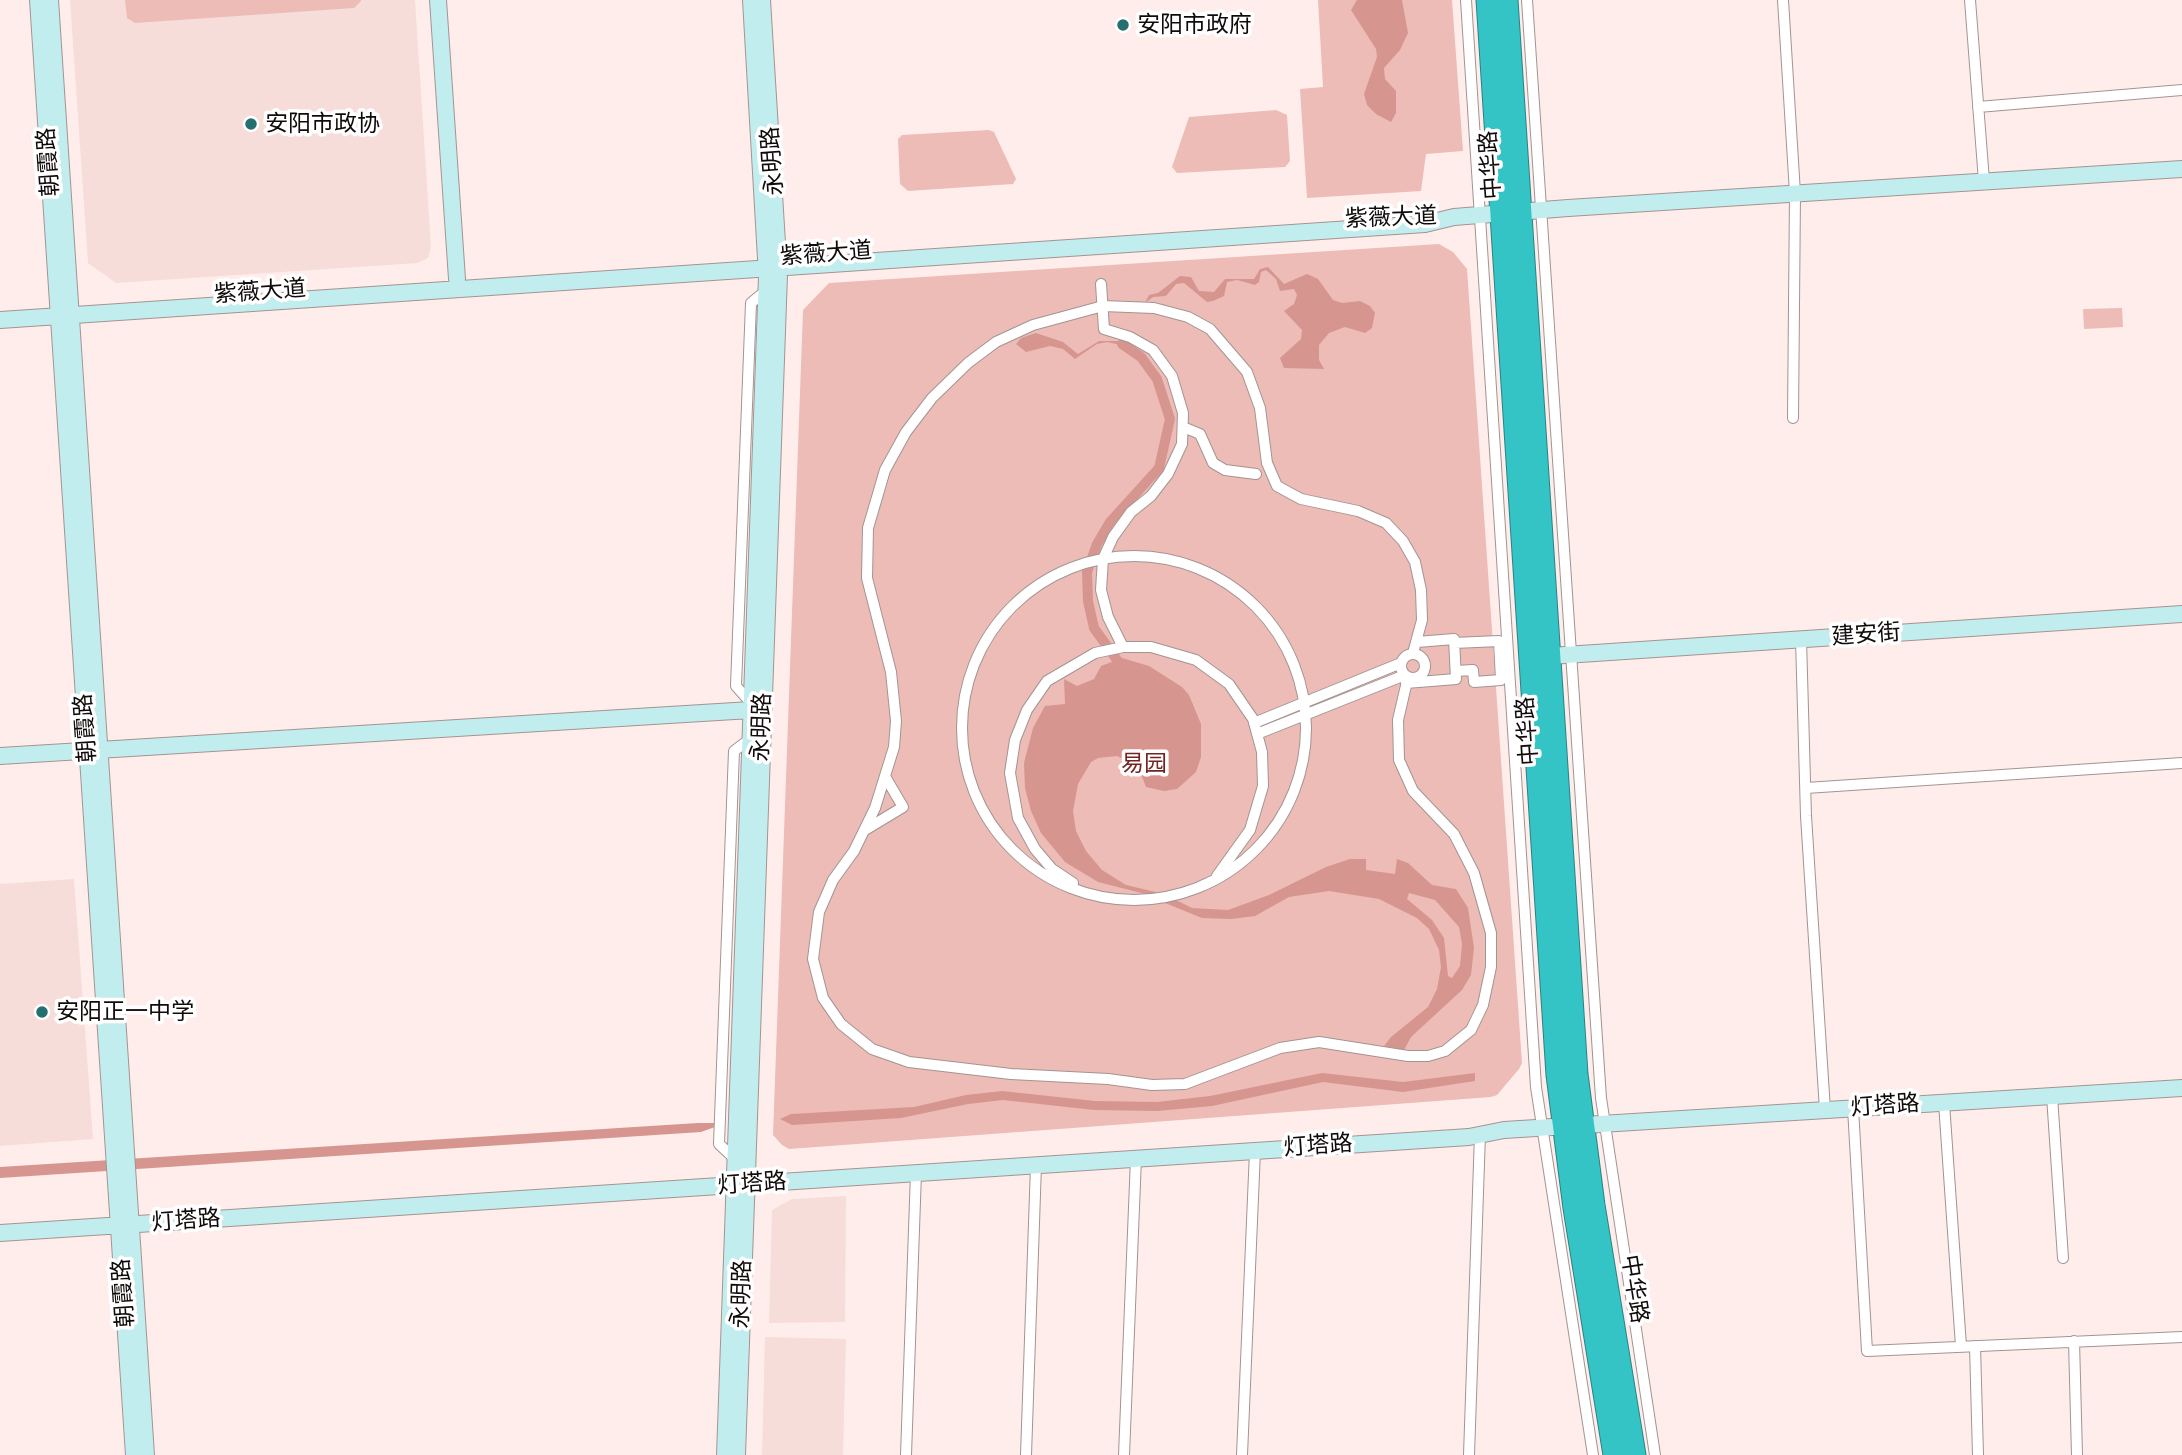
<!DOCTYPE html>
<html>
<head>
<meta charset="utf-8">
<style>
  body { margin:0 }
  canvas { display:block; background:#feedeb }
</style>
</head>
<body>
<canvas width="2182" height="1455"></canvas>
<script>
const ctx = document.querySelector('canvas').getContext('2d');
ctx.lineJoin = 'round';
function fill(path, color) { ctx.fillStyle = color; ctx.fill(path, 'evenodd'); }
const toPath = rows => new Path2D(rows.map(r => 'M' + r).join(''));
function stroke(path, color, width, dash) { ctx.strokeStyle = color; ctx.lineWidth = width; ctx.lineCap = dash ? 'butt' : 'round'; ctx.setLineDash(dash || []); ctx.stroke(path); }
function write(font, color, halo, rows, align = 'center') {
  ctx.font = font + ' Karla,"Noto Sans SC",sans-serif'; ctx.lineWidth = 7; ctx.setLineDash([]); ctx.textBaseline = 'middle'; ctx.strokeStyle = halo; ctx.fillStyle = color; for (const [text, x, y, turn = 0] of rows) {
    ctx.save(); ctx.translate(x, y); ctx.rotate((+turn || 0) * Math.PI / 180); ctx.textAlign = isNaN(turn) ? turn : align; if (halo) ctx.strokeText(text, 0, 0); ctx.fillText(text, 0, 0); ctx.restore();
  }
}
const built = toPath([
  [70,0,415,0,431,247,428,258,418,263,116,283,88,263],
  [74,879,93,1139,0,1146,0,884],
  [846,1196,845,1322,769,1323,772,1210,792,1199],
  [765,1337,846,1339,843,1455,762,1455]
]);
const green = toPath([
  [125,0,361,0,361,1,354,8,135,23,127,18],
  [1318,0,1452,0,1463,151,1426,154,1421,191,1307,198,1300,89,1323,87],
  [1276,110,1287,115,1290,161,1285,167,1177,173,1172,167,1189,117],
  [989,130,994,132,1016,179,1013,184,908,191,900,184,898,139,902,135],
  [1439,244,1453,252,1467,269,1522,1063,1519,1069,1497,1095,1491,1097,789,1149,782,1145,773,1135,803,310,829,283],
  [2122,308,2123,327,2084,329,2083,309]
]);
const water = toPath([
  [1357,0,1402,0,1408,33,1400,50,1384,68,1385,79,1396,91,1396,113,1391,122,1376,114,1367,105,1364,94,1377,57,1376,49,1351,10],
  [1268,267,1284,284,1307,274,1318,279,1333,300,1342,303,1360,301,1370,306,1375,313,1372,328,1365,333,1345,327,1329,333,1319,345,1319,360,1324,369,1284,368,1280,358,1301,339,1302,330,1284,311,1294,304,1297,295,1294,289,1280,291,1276,279,1266,270,1261,272,1259,282,1255,285,1237,280,1227,282,1224,296,1213,301,1207,302,1184,283,1176,284,1166,296,1153,297,1145,303,1149,295,1158,293,1180,276,1191,277,1199,291,1214,292,1225,279,1254,279,1260,269],
  [1036,333,1063,342,1078,354,1099,341,1124,341,1121,345,1107,342,1097,344,1075,359,1063,349,1050,346,1026,352,1016,344,1021,338],
  [1122,658,1149,666,1182,687,1189,695,1201,724,1201,757,1196,772,1177,789,1164,791,1146,787,1138,766,1117,756,1098,758,1091,762,1078,784,1073,811,1076,831,1086,851,1102,870,1126,885,1164,894,1153,896,1098,882,1065,862,1041,833,1031,811,1025,788,1024,763,1033,728,1045,706,1065,704,1064,679,1077,686,1094,679,1101,666],
  [1350,859,1366,859,1366,870,1395,874,1397,859,1408,863,1432,885,1456,889,1468,908,1474,948,1471,975,1462,990,1411,1037,1404,1050,1384,1046,1391,1037,1428,1007,1437,989,1441,967,1439,950,1429,929,1417,918,1379,899,1329,891,1289,897,1255,916,1231,919,1202,918,1160,901,1174,899,1192,908,1228,910,1269,895,1326,867],
  [1409,893,1435,900,1459,927,1462,944,1460,966,1452,978,1448,976,1444,938,1432,920,1407,899],
  [1322,1073,1403,1082,1475,1073,1475,1081,1403,1092,1323,1082,1212,1106,1157,1111,1094,1110,1003,1100,968,1104,901,1118,792,1125,780,1119,791,1114,914,1107,966,1095,1002,1091,1095,1101,1157,1102,1210,1096],
  [698,1123,726,1123,701,1132,0,1178,0,1167]
]);
const canal = toPath([
  [1117,660,1094,628,1088,601,1087,572,1097,544,1110,522,1159,468,1170,419,1157,379,1141,357,1122,344]
]);
const street = toPath([
  [1466,0,1536,1087,1593,1455],
  [1527,0,1601,1098,1655,1455],
  [1783,0,1795,193,1793,418],
  [1970,0,1984,181],
  [1978,107,2182,90],
  [1101,284,1104,329,1130,337,1153,350,1172,376,1183,413,1182,444,1168,474,1151,496,1131,512,1113,537,1103,559,1101,590,1108,617,1123,647],
  [1183,427,1200,434,1213,463,1225,470,1256,474],
  '962 728a172 172 0 1 1 344 0a172 172 0 1 1-344 0Z',
  [1801,639,1806,816,1825,1110],
  [1454,643,1499,641,1501,680,1474,682,1473,670,1456,671],
  '1401 666a12 12 0 1 1 24 0a12 12 0 1 1-24 0Z',
  [1408,677,1398,720,1399,760,1413,791,1454,834,1474,873,1491,933,1491,967,1483,1005,1471,1030,1445,1051,1428,1056,1408,1056,1319,1042,1280,1048,1185,1084,1152,1085,1108,1079,1011,1074,909,1062,872,1049,841,1024,823,998,813,959,819,912,833,880,854,851,875,808,894,747,896,721,891,672,867,578,868,528,885,470,906,432,932,398,968,363,996,342,1033,325,1103,306,1154,308,1188,317,1210,329,1247,372,1260,408,1267,463,1277,486,1301,499,1358,511,1386,523,1403,541,1415,562,1421,590,1422,620,1413,653],
  [1406,683,1456,679,1454,639,1417,642],
  [751,703,736,686,751,303,767,290],
  [1254,723,1401,663],
  [1257,734,1405,675],
  [1806,788,2182,763],
  [865,830,903,807,886,778],
  [1073,883,1052,869,1035,849,1018,818,1010,773,1015,740,1027,710,1047,681,1095,653,1123,647,1151,647,1196,660,1229,684,1253,719,1262,752,1263,786,1250,830,1217,876],
  [2052,1096,2063,1258],
  [1944,1103,1961,1346],
  [1853,1108,1867,1351,2182,1337],
  [735,1159,719,1144,734,751,750,739],
  [2074,1341,2077,1455],
  [1975,1346,1978,1455],
  [906,1455,916,1173],
  [1026,1455,1036,1165],
  [1124,1455,1136,1158],
  [1242,1455,1255,1151],
  [1469,1455,1480,1134]
]);
const secondary = toPath([
  [38,0,134,1455],
  [50,0,146,1455],
  [438,0,457,279],
  [0,320,1425,224,1454,217,1568,208,2182,169],
  [1550,656,2182,614],
  [0,756,751,710],
  [0,1233,1469,1137,1504,1130,2182,1088],
  [725,1455,767,276,751,0],
  [737,1455,779,275,762,0]
]);
const highway = toPath([
  [1487,0,1557,1075,1574,1208,1614,1455],
  [1507,0,1577,1074,1594,1205,1635,1455]
]);
const markers = [
  [1123,25,7,"#246f70"],
  [251,124,7,"#246f70"],
  [42,1012,7,"#246f70"]
];
const poiNames = [
  ["安阳市政府",1137,25],
  ["安阳市政协",265,124],
  ["安阳正一中学",56,1012]
];
const streetNames = [
  ["永明路",773,161,-94],
  ["朝霞路",49,162,-94],
  ["中华路",1491,165,-94],
  ["紫薇大道",1391,218,-2],
  ["紫薇大道",826,254,-4],
  ["紫薇大道",260,292,-4],
  ["建安街",1866,635,-4],
  ["永明路",762,727,-88],
  ["朝霞路",86,728,-94],
  ["中华路",1528,731,-94],
  ["灯塔路",1885,1106,-4],
  ["灯塔路",1318,1146,-4],
  ["灯塔路",752,1184,-4],
  ["灯塔路",186,1221,-4],
  ["中华路",1634,1289,81],
  ["朝霞路",124,1293,-94],
  ["永明路",742,1294,-88]
];
const parkNames = [
  ["易园",1144,764]
];
fill(built, '#f6ddda');
fill(green, '#edbcb6');
fill(water, '#d6968f');
stroke(canal, '#d6968f', 10);
stroke(street, '#a39492', 12);
stroke(secondary, '#a39492', 18);
stroke(highway, '#288384', 23);
stroke(street, '#fff', 10);
stroke(secondary, '#c2edee', 16);
stroke(highway, '#35c4c6', 21);
for (const [x, y, r, color] of markers) { const dot = new Path2D(); dot.arc(x, y, r, 0, 2 * Math.PI); ctx.fillStyle = color; ctx.fill(dot); stroke(dot, '#fff', 2.5); }
write('23px', '#100a0a', '#fff', poiNames, 'left');
write('23px', '#100a0a', '#fff', streetNames);
write('23px', '#712522', '#fff', parkNames);
</script>
</body>
</html>
